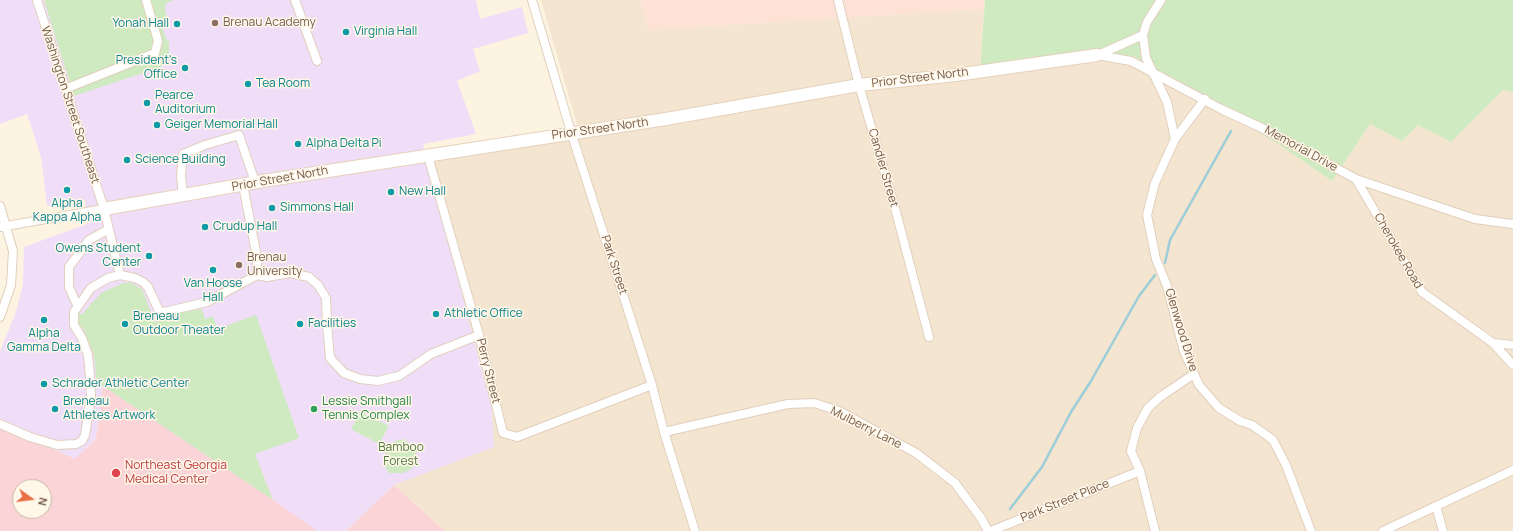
<!DOCTYPE html>
<html>
<head>
<meta charset="utf-8">
<style>
  body { margin:0 }
  #map { position:relative; width:1513px; height:531px; overflow:hidden; background:#fdf3e1; font-family:Manrope,sans-serif }
  canvas { display:block }
  .north { position:absolute; left:12px; top:479px; width:40px; height:40px; box-sizing:border-box; background:#fff7e8; border:1px solid #c7b8a8; border-radius:50%; rotate:104deg; font-size:11px; font-weight:700; line-height:16px; text-align:center; color:#745948 }
  .north::after { content:''; display:block; margin:auto; width:14px; height:18px; background:#e96e44; clip-path:polygon(50% 0,100% 100%,50% 72%,0 100%) }
</style>
</head>
<body>
<div id="map">
<canvas width="1513" height="531"></canvas>
<div class="north">N</div>
</div>
<script>
const ctx = document.querySelector('canvas').getContext('2d');
ctx.lineJoin = 'round';
function fill(path, color) { ctx.fillStyle = color; ctx.fill(path, 'evenodd'); }
const toPath = rows => new Path2D(rows.map(r => 'M' + r).join(''));
function stroke(path, color, width, dash) { ctx.strokeStyle = color; ctx.lineWidth = width; ctx.lineCap = dash ? 'butt' : 'round'; ctx.setLineDash(dash || []); ctx.stroke(path); }
function write(font, color, halo, rows, align = 'center') {
  ctx.font = font + ' Manrope,sans-serif'; ctx.lineWidth = 3; ctx.setLineDash([]); ctx.textBaseline = 'middle'; ctx.strokeStyle = halo; ctx.fillStyle = color; for (const [text, x, y, turn = 0] of rows) {
    ctx.save(); ctx.translate(x, y); ctx.rotate((+turn || 0) * Math.PI / 180); ctx.textAlign = isNaN(turn) ? turn : align; if (halo) ctx.strokeText(text, 0, 0); ctx.fillText(text, 0, 0); ctx.restore();
  }
}
const residential = toPath([
  [541,0,640,0,648,30,984,9,980,71,1134,56,1281,146,1332,181,1370,124,1402,141,1418,125,1451,142,1503,90,1513,92,1513,531,445,531,394,485,355,176,580,135]
]);
const commercial = toPath([
  [640,0,985,0,984,9,648,30]
]);
const education = toPath([
  [0,0,476,0,480,19,522,7,528,33,473,49,480,71,457,81,476,134,423,144,492,410,494,447,394,485,346,531,317,531,103,387,96,439,75,459,0,426,0,351,16,312,23,284,24,247,87,224,85,200,47,206,41,157,27,114,0,124]
]);
const medical = toPath([
  [103,386,273,500,317,531,0,531,0,426,75,459,96,439],
  [20,487,44,487,44,511,20,511],
  [394,485,445,531,346,531]
]);
const green = toPath([
  [44,0,174,0,166,3,165,9,167,18,160,22,167,40,169,41,169,53,161,67,74,96],
  [985,0,1513,0,1513,92,1503,90,1451,142,1418,125,1402,141,1370,124,1332,181,1281,146,1134,56,980,71],
  [123,283,131,283,142,289,155,322,173,314,202,309,205,319,213,316,217,329,256,315,299,438,255,454,273,500,103,386,97,385,94,355,83,328,77,326,79,314,82,314,101,293],
  [360,411,389,426,379,444,351,429],
  [405,439,417,452,412,469,403,473,389,473,385,467,386,448,395,441]
]);
const stream = toPath([
  [1165,263,1170,240,1231,131],
  [1010,509,1042,467,1071,412,1091,381,1139,296,1155,275]
]);
const street = toPath([
  [37,0,104,209,120,275],
  [295,0,317,61],
  [532,0,571,132,652,385,664,432,695,531],
  [838,0,859,85,895,208,929,337],
  [1143,35,1146,58,1167,102,1175,139],
  [1097,55,1131,61,1221,109,1264,129,1356,179,1475,219,1513,224],
  [1098,55,1143,35,1147,22,1161,0],
  [65,89,155,53,158,41,146,0],
  [1205,99,1175,139,1155,183,1147,215,1156,259,1167,286,1184,351,1199,385,1219,408,1240,421,1252,425,1273,440,1286,465,1311,531],
  [428,156,479,335,503,433,517,437,652,385],
  [1356,179,1422,292,1493,343,1513,345],
  [243,185,257,257,257,275],
  [183,195,181,175,183,154,205,145,239,135,253,176,253,183],
  [0,206,13,251,11,285,0,317],
  [0,227,104,209],
  [77,305,69,287,69,267,89,240,109,229],
  [1493,343,1513,365],
  [0,424,30,437,57,445,76,444,82,441,85,435,91,397,90,377,88,355,82,338,74,325,74,312,91,288,108,278,120,275,135,278,143,282,148,287,159,311,164,312,207,302,257,275,267,277,290,273,309,277,318,285,326,298,327,324,330,358,344,373,360,379,378,381,399,376,431,354,479,335],
  [664,432,788,404,814,403,839,411,916,453,955,483,981,518,988,531],
  [1436,506,1443,531],
  [991,531,1140,471],
  [1155,531,1140,471,1131,451,1137,428,1148,408,1160,397,1194,374],
  [1383,531,1513,470]
]);
const secondary = toPath([
  [104,209,263,181,666,119,859,85,956,75,1097,55]
]);
const markers = [
  [215,23,4,"#8d6e63"],
  [177,24,4,"#0f9aa8"],
  [346,32,4,"#0f9aa8"],
  [185,68,4,"#0f9aa8"],
  [248,84,4,"#0f9aa8"],
  [147,103,4,"#0f9aa8"],
  [157,125,4,"#0f9aa8"],
  [298,144,4,"#0f9aa8"],
  [127,160,4,"#0f9aa8"],
  [67,190,4,"#0f9aa8"],
  [391,192,4,"#0f9aa8"],
  [272,208,4,"#0f9aa8"],
  [205,227,4,"#0f9aa8"],
  [149,256,4,"#0f9aa8"],
  [239,265,4,"#8d6e63"],
  [213,270,4,"#0f9aa8"],
  [436,314,4,"#0f9aa8"],
  [44,320,4,"#0f9aa8"],
  [125,324,4,"#0f9aa8"],
  [300,324,4,"#0f9aa8"],
  [44,384,4,"#0f9aa8"],
  [55,409,4,"#0f9aa8"],
  [314,409,4,"#2e9e5b"],
  [116,473,5,"#e0444e"]
];
const educationNames = [
  ["Brenau Academy",223,23],
  ["Brenau",247,258],
  ["University",247,272]
];
const cultureNames = [
  ["Yonah Hall",169,24,"right"],
  ["Virginia Hall",354,32],
  ["President's",177,61,"right"],
  ["Office",177,75,"right"],
  ["Tea Room",256,84],
  ["Pearce",155,96],
  ["Auditorium",155,110],
  ["Geiger Memorial Hall",165,125],
  ["Alpha Delta Pi",306,144],
  ["Science Building",135,160],
  ["New Hall",399,192],
  ["Alpha",67,204,"center"],
  ["Kappa Alpha",67,218,"center"],
  ["Simmons Hall",280,208],
  ["Crudup Hall",213,227],
  ["Owens Student",141,249,"right"],
  ["Center",141,263,"right"],
  ["Van Hoose",213,284,"center"],
  ["Hall",213,298,"center"],
  ["Athletic Office",444,314],
  ["Breneau",133,317],
  ["Outdoor Theater",133,331],
  ["Facilities",308,324],
  ["Alpha",44,334,"center"],
  ["Gamma Delta",44,348,"center"],
  ["Schrader Athletic Center",52,384],
  ["Breneau",63,402],
  ["Athletes Artwork",63,416]
];
const streetNames = [
  ["Prior Street North",920,78,-7],
  ["Washington Street Southeast",70,105,72],
  ["Prior Street North",600,129,-8],
  ["Memorial Drive",1301,149,29],
  ["Candler Street",883,168,74],
  ["Prior Street North",280,179,-10],
  ["Cherokee Road",1398,251,60],
  ["Park Street",614,265,72],
  ["Glenwood Drive",1181,330,73],
  ["Perry Street",488,371,76],
  ["Mulberry Lane",866,428,27],
  ["Park Street Place",1065,501,-22]
];
const leisureNames = [
  ["Lessie Smithgall",322,402],
  ["Tennis Complex",322,416]
];
const parkNames = [
  ["Bamboo",401,448],
  ["Forest",401,462]
];
const healthNames = [
  ["Northeast Georgia",125,466],
  ["Medical Center",125,480]
];
fill(residential, '#f4e5d0');
fill(commercial, '#fde2d5');
fill(education, '#f0def9');
fill(medical, '#fbd4d7');
fill(green, '#cfeac0');
stroke(stream, '#9ccdd8', 2.5);
stroke(street, '#e1cfbd', 10);
stroke(secondary, '#e6d1bb', 14);
stroke(street, '#fff', 8);
stroke(secondary, '#fff', 12);
for (const [x, y, r, color] of markers) { const dot = new Path2D(); dot.arc(x, y, r, 0, 2 * Math.PI); ctx.fillStyle = color; ctx.fill(dot); stroke(dot, '#fff7e8', 1.5); }
write('12px', '#785e54', '#fff7e8', educationNames, 'left');
write('12px', '#0d838f', '#fff7e8', cultureNames, 'left');
write('12px', '#745948', '#fff7e8', streetNames);
write('12px', '#27864d', '#fff7e8', leisureNames, 'left');
write('12px', '#4f7a40', '#fff7e8', parkNames);
write('12px', '#be3a42', '#fff7e8', healthNames, 'left');
</script>
</body>
</html>
